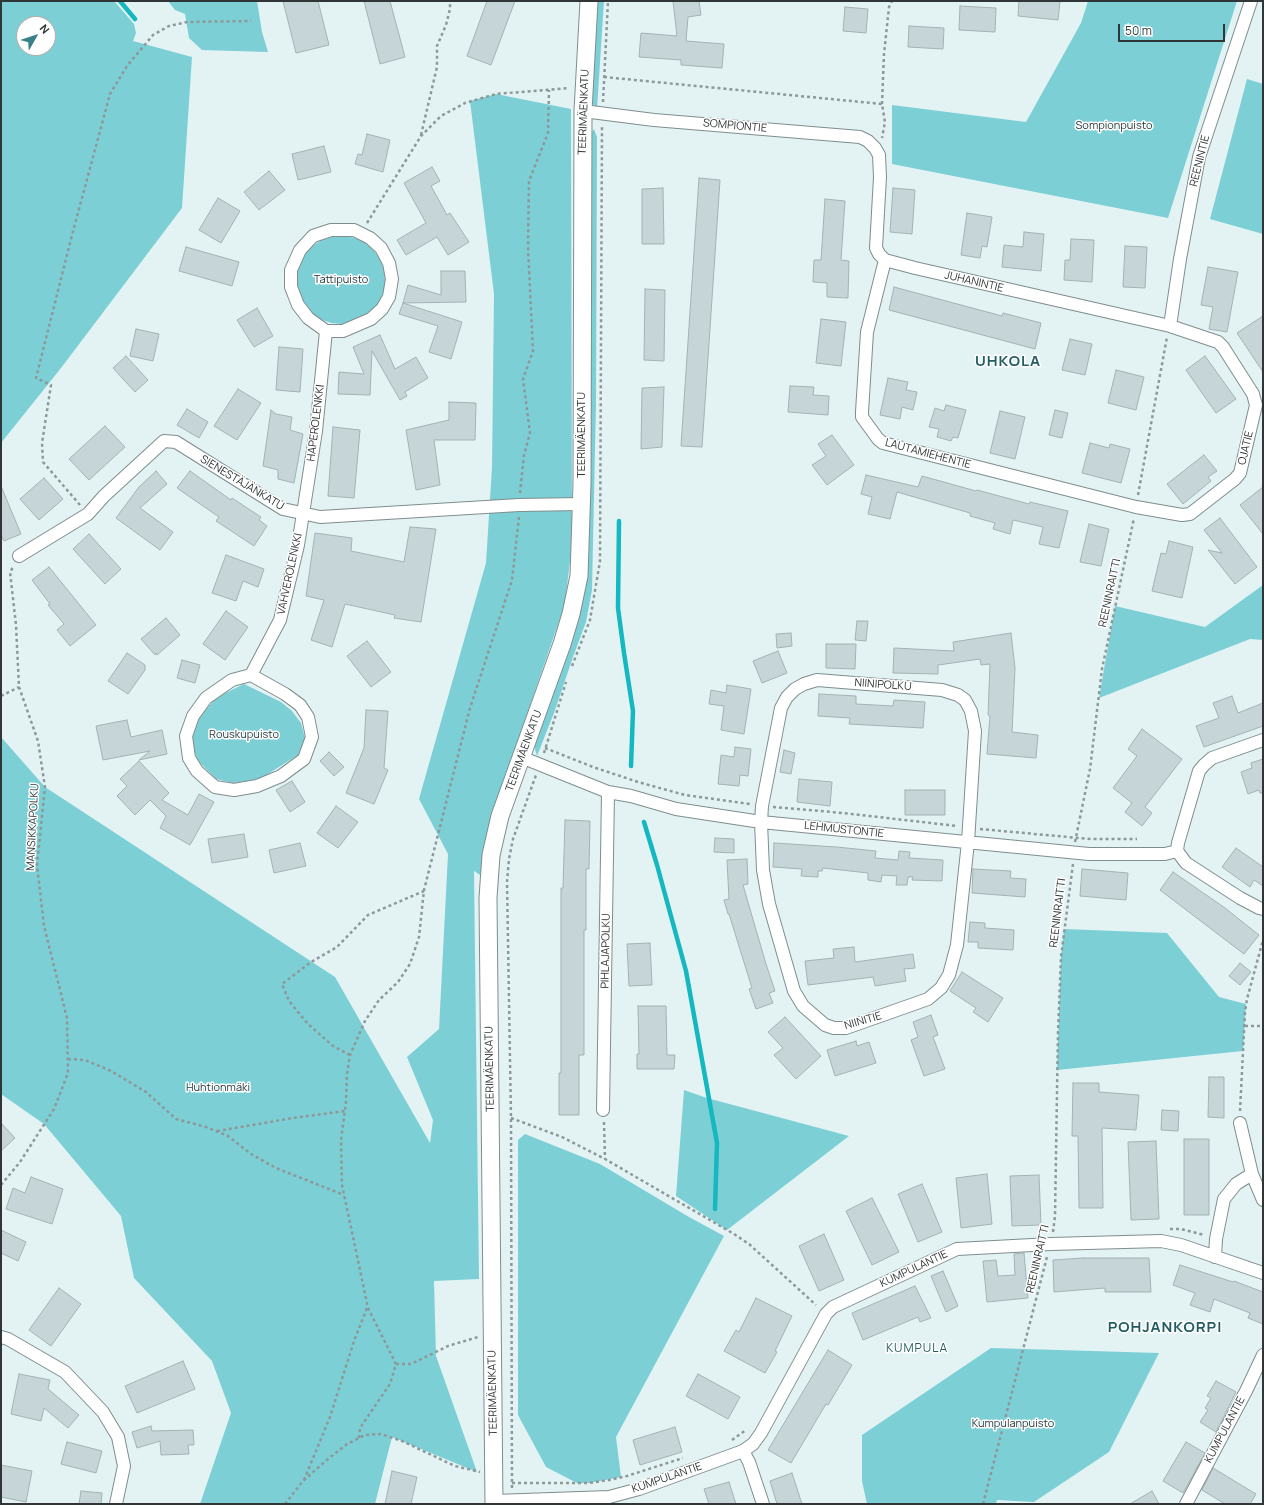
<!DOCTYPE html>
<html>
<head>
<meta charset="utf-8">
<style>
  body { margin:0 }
  #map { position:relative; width:1264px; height:1505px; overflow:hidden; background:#e3f3f4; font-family:Manrope,sans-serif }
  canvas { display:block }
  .frame { position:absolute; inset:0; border:2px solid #303637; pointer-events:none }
  .north { position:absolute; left:16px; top:16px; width:40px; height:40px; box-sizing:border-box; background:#fff; border:1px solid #acafaf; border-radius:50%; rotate:51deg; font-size:11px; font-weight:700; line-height:16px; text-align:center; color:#303637 }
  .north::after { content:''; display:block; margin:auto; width:14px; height:18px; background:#398187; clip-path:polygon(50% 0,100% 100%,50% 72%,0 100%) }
  .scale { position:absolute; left:1118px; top:24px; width:107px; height:18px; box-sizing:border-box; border:2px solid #303637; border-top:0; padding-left:5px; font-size:12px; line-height:14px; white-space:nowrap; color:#303637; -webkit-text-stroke:3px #fff; paint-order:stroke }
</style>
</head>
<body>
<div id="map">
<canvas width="1264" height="1505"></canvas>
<div class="frame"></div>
<div class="north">N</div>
<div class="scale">50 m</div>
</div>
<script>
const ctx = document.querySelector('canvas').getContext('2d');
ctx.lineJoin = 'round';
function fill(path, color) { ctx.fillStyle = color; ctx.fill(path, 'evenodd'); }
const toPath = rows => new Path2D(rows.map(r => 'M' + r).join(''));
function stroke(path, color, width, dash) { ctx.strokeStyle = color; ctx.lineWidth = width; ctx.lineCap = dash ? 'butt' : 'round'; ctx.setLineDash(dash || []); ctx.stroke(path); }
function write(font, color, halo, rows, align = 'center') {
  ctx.font = font + ' Manrope,sans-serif'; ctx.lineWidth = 3; ctx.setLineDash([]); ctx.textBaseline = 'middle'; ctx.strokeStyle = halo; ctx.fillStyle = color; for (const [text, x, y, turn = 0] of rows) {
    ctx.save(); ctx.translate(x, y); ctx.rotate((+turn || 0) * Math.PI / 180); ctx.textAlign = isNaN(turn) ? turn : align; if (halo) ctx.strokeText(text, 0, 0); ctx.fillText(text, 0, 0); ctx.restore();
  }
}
const green = toPath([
  [1,1,114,1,134,24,136,33,133,41,192,57,182,208,61,368,1,443],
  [24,24,48,24,48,48,24,48],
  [168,1,257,1,262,32,268,52,202,50,189,38,185,14,175,10],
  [597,1,604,1,597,109,592,103,593,56],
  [1088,1,1237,1,1168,218,892,164,892,105,1026,122,1081,23],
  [1247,79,1263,84,1263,234,1210,219],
  [496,94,571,109,572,543,565,604,506,775,480,875,474,871,479,1279,434,1281,436,1356,477,1472,392,1437,375,1504,200,1504,231,1413,212,1361,134,1278,121,1216,44,1124,1,1094,1,737,45,787,335,977,430,1143,433,1120,407,1057,439,1029,448,854,419,799,486,563,492,467,494,294,470,101],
  [594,129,597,137,596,403,592,590,586,622,573,657,554,713,537,756,534,746,568,653,586,585,588,138],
  '297 280a44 44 0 1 1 88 0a44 44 0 1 1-88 0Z',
  [1263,585,1263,640,1250,639,1099,698,1115,606,1205,627],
  [244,684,281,702,292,711,301,723,305,738,298,755,260,779,233,783,216,779,199,762,193,749,192,737,200,716,217,697],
  [1064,929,1167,933,1219,997,1246,1004,1243,1051,1057,1070,1061,957],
  [684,1090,707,1098,849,1136,727,1230,676,1196],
  [525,1134,600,1164,689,1217,724,1236,616,1437,621,1477,589,1483,577,1483,546,1467,518,1415,518,1140],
  [991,1348,1159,1353,1109,1452,1034,1502,997,1500,996,1504,867,1504,862,1481,862,1435]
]);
const stream = toPath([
  [120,1,135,19],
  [619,521,618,608,624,653,633,711,631,766],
  [644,822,657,865,686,971,717,1143,715,1209]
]);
const building = toPath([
  [283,1,318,1,329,45,296,53,283,1],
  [364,1,390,1,405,57,380,64,364,1],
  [487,1,515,1,491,65,467,56,487,1],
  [673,1,699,1,701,15,688,17,686,41,724,44,722,68,681,65,681,60,639,57,641,33,677,36,673,1],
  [1019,1,1060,1,1058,20,1018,16,1019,1],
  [960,6,996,8,995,32,959,30,960,6],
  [845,7,868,9,866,33,843,31,845,7],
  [909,26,944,28,943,49,908,47,909,26],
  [367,134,390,140,383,172,355,164,358,154,362,155,367,134],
  [324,146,331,172,298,180,292,154,324,146],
  [432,167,440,181,431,186,447,215,450,213,469,242,448,255,437,237,406,255,397,240,426,223,404,183,432,167],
  [269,171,285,190,259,210,244,192,269,171],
  [699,178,720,180,702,447,681,446,699,178],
  [663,188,664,244,642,244,642,189,663,188],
  [893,188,915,190,912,234,890,232,893,188],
  [218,198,240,211,221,243,199,230,218,198],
  [825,199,845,201,841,260,849,261,848,298,827,297,827,283,813,282,814,260,821,260,825,199],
  [967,213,992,217,987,247,982,246,980,258,961,255,967,213],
  [1024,232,1044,234,1041,271,1002,267,1004,245,1023,247,1024,232],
  [1071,239,1094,240,1092,282,1064,280,1065,260,1070,260,1071,239],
  [1125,246,1147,247,1145,288,1123,287,1125,246],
  [186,247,239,262,232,286,179,271,186,247],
  [1208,267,1238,272,1227,332,1209,329,1213,307,1201,305,1208,267],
  [441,271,465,271,466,302,403,303,408,285,441,295,441,271],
  [894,287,1002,316,1003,313,1041,323,1035,349,889,310,894,287],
  [645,289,665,290,664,361,644,360,645,289],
  [403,303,462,322,451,359,429,352,438,326,399,314,403,303],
  [257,308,273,336,254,347,237,320,257,308],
  [1263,316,1263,372,1237,333,1263,316],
  [821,319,846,322,841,366,816,363,821,319],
  [136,329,159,334,153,361,130,356,136,329],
  [380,335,395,369,416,357,428,378,405,392,407,396,400,400,372,351,370,395,338,394,339,372,364,374,353,347,380,335],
  [1070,339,1092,344,1085,375,1062,370,1070,339],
  [279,347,303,349,300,392,276,390,279,347],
  [126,356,148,380,135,392,113,368,126,356],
  [1205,356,1236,399,1216,413,1186,370,1205,356],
  [1116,370,1144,377,1136,410,1108,403,1116,370],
  [888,378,908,382,906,390,917,392,913,410,902,407,900,419,880,415,888,378],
  [790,386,814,387,813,395,829,396,828,415,788,412,790,386],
  [664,387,662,447,641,449,642,388,664,387],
  [238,389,261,403,237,440,214,426,238,389],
  [449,402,476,403,475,440,434,440,440,485,416,490,406,430,449,420,449,402],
  [946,405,966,410,958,438,953,437,951,441,937,437,939,429,929,427,935,408,944,411,946,405],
  [187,409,208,422,199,438,177,425,187,409],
  [271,410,276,414,292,417,290,430,303,434,294,483,278,479,278,470,263,466,271,410],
  [1055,410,1068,413,1062,438,1049,435,1055,410],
  [1000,411,1025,417,1015,459,990,453,1000,411],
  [105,426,125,447,89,480,69,459,105,426],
  [333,427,360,430,354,498,328,496,333,427],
  [832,435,854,465,827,485,812,465,826,456,818,444,832,435],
  [1090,443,1109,448,1110,444,1130,449,1121,483,1082,473,1090,443],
  [1204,455,1217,471,1208,477,1211,481,1183,504,1167,484,1204,455],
  [156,471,167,484,140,508,173,532,160,550,116,518,139,487,156,471],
  [190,471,231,500,232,498,261,517,259,520,267,526,254,546,216,521,219,517,177,488,190,471],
  [866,475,918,487,922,476,976,491,977,490,1029,504,1030,502,1068,511,1059,548,1039,544,1043,527,1013,520,1010,534,993,529,995,523,970,516,970,513,897,492,890,519,868,514,872,497,861,494,866,475],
  [44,478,63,499,39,520,20,499,44,478],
  [1,486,21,534,4,541,1,535,1,486],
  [1263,487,1263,534,1240,505,1263,487],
  [1220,518,1257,567,1235,584,1208,550,1222,553,1204,530,1220,518],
  [1089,524,1109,529,1101,566,1080,562,1089,524],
  [410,527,436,529,421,622,394,618,395,615,345,604,332,647,311,640,324,600,306,596,315,533,352,538,351,551,404,562,410,527],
  [89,534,121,569,105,584,73,549,89,534],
  [1169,541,1193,547,1182,598,1152,591,1161,553,1166,554,1169,541],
  [226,555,264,569,258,587,243,581,236,601,212,593,226,555],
  [49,567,96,625,70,646,57,630,64,624,48,605,50,604,32,580,49,567],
  [226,611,248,627,225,660,203,644,226,611],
  [166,618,180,635,157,655,156,653,155,655,141,639,166,618],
  [857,621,868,621,866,641,855,640,857,621],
  [791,633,792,646,777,648,776,634,791,633],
  [1011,633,1015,668,1012,732,1038,735,1036,758,987,754,990,716,988,715,990,664,981,665,980,659,938,665,938,674,893,673,894,648,954,651,953,642,1011,633],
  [367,641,391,672,371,687,347,656,367,641],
  [826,644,856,644,855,669,826,668,826,644],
  [778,651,787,673,762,683,753,661,778,651],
  [127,653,145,665,145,670,128,694,108,681,127,653],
  [182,660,200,665,195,683,177,678,182,660],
  [727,685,751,689,744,734,721,730,724,706,709,704,711,690,726,693,727,685],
  [819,694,856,696,856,704,893,706,894,700,925,702,923,728,849,724,850,718,818,716,819,694],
  [1232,696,1238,713,1263,703,1263,726,1204,747,1196,726,1219,718,1213,703,1232,696],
  [366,710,388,711,384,768,388,770,374,804,346,793,364,748,366,710],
  [127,720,131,737,162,730,167,754,139,760,150,751,103,760,96,726,127,720],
  [1142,729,1182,759,1145,807,1152,813,1142,826,1125,812,1132,803,1113,788,1137,756,1128,749,1142,729],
  [735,747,751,749,748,776,740,775,739,786,718,784,721,755,734,757,735,747],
  [784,750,795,753,791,774,780,772,784,750],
  [329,752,344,767,334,776,320,761,329,752],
  [1263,759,1263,793,1260,793,1259,790,1248,794,1241,772,1252,768,1251,763,1263,759],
  [139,761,169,793,162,800,188,815,199,794,214,802,190,845,160,828,166,816,150,800,135,815,117,796,127,786,120,779,139,761],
  [799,779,832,782,830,806,797,802,799,779],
  [292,781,305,802,290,812,276,790,292,781],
  [905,790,945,790,945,815,905,815,905,790],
  [336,806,358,822,338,848,317,833,336,806],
  [565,820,590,821,589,869,586,869,586,930,584,930,584,1055,579,1055,579,1115,559,1115,559,1073,561,1073,561,888,563,888,565,820],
  [244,834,248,857,212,863,208,839,244,834],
  [715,838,734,839,734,853,714,852,715,838],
  [300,843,306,866,274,873,269,850,300,843],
  [774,843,837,847,876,851,875,858,898,860,899,851,910,852,909,858,943,860,942,881,912,880,913,877,908,877,907,885,896,885,897,876,882,875,881,882,868,880,868,873,823,868,822,871,818,871,818,877,801,876,802,869,773,867,774,843],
  [1236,848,1263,867,1263,886,1254,880,1250,887,1222,867,1236,848],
  [747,859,748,884,743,885,766,964,775,991,769,993,773,1003,756,1009,749,989,752,988,729,914,728,914,724,900,729,899,727,860,747,859],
  [973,869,1011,871,1010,878,1026,879,1025,897,972,893,973,869],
  [1082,869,1128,873,1126,900,1080,896,1082,869],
  [1173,872,1225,908,1259,935,1244,954,1160,890,1173,872],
  [970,922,985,923,985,928,1014,930,1013,950,978,948,978,942,968,942,970,922],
  [650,943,652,985,629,986,627,944,650,943],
  [854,947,855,962,913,954,915,968,904,969,906,981,875,986,873,977,808,985,805,961,834,958,833,949,854,947],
  [1240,963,1251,972,1240,985,1229,976,1240,963],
  [962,972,1003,998,988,1022,973,1012,976,1008,950,991,962,972],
  [638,1006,666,1006,667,1055,675,1055,674,1069,637,1069,637,1054,639,1054,638,1006],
  [931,1015,938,1035,933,1037,945,1069,924,1076,911,1040,918,1037,913,1022,931,1015],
  [785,1017,821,1056,796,1079,774,1055,783,1048,768,1032,785,1017],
  [856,1041,857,1046,869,1042,876,1063,835,1076,827,1050,856,1041],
  [1209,1077,1224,1077,1224,1118,1208,1117,1209,1077],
  [1073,1083,1099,1083,1099,1092,1139,1095,1136,1130,1102,1128,1103,1208,1079,1208,1078,1136,1072,1136,1073,1083],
  [1162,1110,1179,1111,1178,1131,1161,1130,1162,1110],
  [1,1123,15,1138,1,1151,1,1123],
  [1184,1139,1209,1139,1209,1215,1184,1215,1184,1139],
  [1156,1141,1159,1219,1131,1220,1128,1142,1156,1141],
  [987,1174,992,1224,961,1228,956,1178,987,1174],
  [1039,1175,1041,1225,1012,1226,1010,1176,1039,1175],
  [31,1177,63,1189,52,1224,6,1209,13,1188,25,1193,31,1177],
  [922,1184,942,1232,918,1242,898,1194,922,1184],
  [872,1198,899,1252,872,1265,846,1211,872,1198],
  [1,1230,26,1242,18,1261,1,1253,1,1230],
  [824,1234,844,1280,819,1291,799,1246,824,1234],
  [1024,1253,1028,1298,987,1302,983,1261,996,1260,998,1276,1015,1275,1014,1254,1024,1253],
  [1083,1258,1149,1258,1151,1292,1105,1292,1105,1288,1054,1292,1053,1260,1083,1258],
  [1180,1265,1233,1282,1234,1281,1263,1292,1263,1324,1248,1318,1250,1313,1214,1299,1210,1312,1190,1305,1195,1293,1173,1285,1180,1265],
  [943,1271,958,1306,946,1312,931,1276,943,1271],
  [915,1286,931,1318,920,1322,918,1317,863,1340,852,1313,915,1286],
  [59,1288,81,1304,51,1346,29,1330,59,1288],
  [756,1298,792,1316,775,1351,777,1352,765,1373,724,1351,736,1330,739,1332,756,1298],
  [828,1350,852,1365,828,1405,826,1404,791,1463,768,1450,828,1350],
  [183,1361,195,1389,137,1413,125,1386,183,1361],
  [19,1374,50,1380,48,1389,79,1415,68,1428,44,1408,41,1421,11,1414,19,1374],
  [698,1374,740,1397,728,1419,686,1396,698,1374],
  [1216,1381,1236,1392,1216,1432,1200,1422,1208,1410,1205,1408,1211,1398,1207,1396,1216,1381],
  [151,1426,152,1431,193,1430,194,1445,188,1445,189,1454,161,1455,160,1441,137,1448,132,1432,151,1426],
  [675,1427,682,1452,640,1465,633,1440,675,1427],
  [67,1442,102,1451,96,1473,61,1464,67,1442],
  [1186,1442,1205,1453,1183,1493,1163,1481,1186,1442],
  [1,1465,32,1471,26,1502,1,1497,1,1465],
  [1213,1468,1256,1494,1250,1504,1225,1504,1202,1490,1213,1468],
  [392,1471,417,1477,411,1504,385,1504,392,1471],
  [792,1473,802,1504,777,1504,770,1481,792,1473],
  [729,1482,736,1504,709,1504,704,1489,729,1482],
  [81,1491,102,1493,101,1504,79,1504,81,1491],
  [1152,1491,1159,1504,1130,1504,1152,1491]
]);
const path = toPath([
  [604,77,882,104,885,122,882,138],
  [603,102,608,1],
  [882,104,884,54,889,7,892,1],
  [421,135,437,67,437,46,446,25,450,9,450,1],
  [367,223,421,136,441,116,465,103,496,94,569,88],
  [520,493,524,455,530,433,523,379,533,351,528,247,529,181,548,133,549,90],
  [1138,495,1167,337],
  [80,505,43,462,42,443,51,385,36,378,72,235,110,94,127,66,153,35,169,26,187,22,251,21],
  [572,666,590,620,600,561,602,125],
  [1,696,19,687],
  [545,748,593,767,638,782,685,795,750,804],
  [544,753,566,682],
  [773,807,843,813,957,826],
  [980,829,1090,839,1137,839],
  [1075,842,1090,769,1102,669,1134,518],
  [1245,1026,1263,1026],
  [350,1055,333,1046,308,1024,289,1001,282,984,311,962,337,947,368,915,424,891],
  [68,1059,85,1060,111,1071,146,1092,176,1119,206,1127,228,1136,251,1154,276,1168,344,1195],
  [1240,1111,1245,1012,1247,999,1263,940],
  [511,1118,562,1137,605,1159,734,1234,749,1244,816,1305],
  [604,1122,605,1159],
  [217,1131,293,1118,345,1111],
  [1,1185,20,1162,54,1109,68,1073,67,1018,44,926,37,865,45,787,38,741,19,687,16,625,10,572,14,566],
  [1170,1229,1181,1229,1204,1235],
  [1053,1232,1055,1216,1058,1032,1061,957,1073,864],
  [396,1364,411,1364,448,1346,478,1337],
  [359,1438,360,1428,390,1384,396,1364,368,1308,342,1185,341,1140,346,1102,347,1074,350,1055,365,1021,379,1000,398,982,410,964,419,937,424,890,470,708,512,580,519,517],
  [732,1440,746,1430],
  [304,1480,330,1417,354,1341,367,1308],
  [512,1483,589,1483,609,1480,627,1476,683,1458],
  [512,1488,511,1118,507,882,509,859,513,839,536,775],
  [285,1504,303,1481,328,1459,347,1444,365,1435,381,1434,402,1441,455,1466,480,1472],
  [983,1504,1047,1257]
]);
const street = toPath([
  [583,111,654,120,860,137,868,141,875,148,879,155,880,177,876,248,879,254,885,260,915,268,1170,326,1218,342,1223,347,1253,394,1256,405,1240,473,1235,479,1190,514,1182,515,1136,507,883,443,878,439,862,417,862,412,867,332,885,260],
  [1170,326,1180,259,1199,157,1251,1],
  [19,556,88,514,104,496,164,441,176,442,283,509,320,517,519,505,581,504],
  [251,675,285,694,300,705,308,717,312,737,304,759,281,776,257,786,234,790,215,787,197,771,189,758,186,736,193,716,206,698,232,680,251,675,280,620,298,545,316,431,326,331,308,318,298,305,291,287,291,270,300,250,313,236,331,230,354,230,370,238,381,248,389,263,392,279,389,297,382,309,371,319,343,331,326,331],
  [817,680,942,690,958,695,965,700,971,711,975,731,968,842,957,945,949,975,941,988,928,999,846,1028,834,1028,825,1025,803,1006,794,991,769,904,763,870,761,822,762,806,781,708,787,697,795,689,804,684,817,680],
  [1263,740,1212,758,1204,765,1199,771,1178,843,1177,851,1186,863,1240,898,1259,908,1263,909],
  [521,757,608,792,631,796,676,809,761,822,1089,854,1165,854,1177,851],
  [603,1110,608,792],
  [1240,1123,1252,1174,1263,1200],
  [1215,1257,1216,1239,1224,1199,1236,1184,1252,1174],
  [1,1337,8,1339,65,1372,103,1412,118,1437,124,1466,116,1504],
  [743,1451,749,1462,763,1504],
  [494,1501,609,1497,639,1489,743,1451,753,1444,761,1433,826,1314,833,1307,957,1249,1051,1244,1161,1241,1181,1245,1263,1273],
  [1186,1504,1246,1391,1263,1355]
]);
const secondary = toPath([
  [494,1504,488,898,491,855,500,816,562,644,571,614,579,576,582,484,583,111,589,1]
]);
const streetNames = [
  ["TEERIMÄENKATU",584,112,-88],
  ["SOMPIONTIE",735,126,5],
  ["REENINTIE",1200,161,-76],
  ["JUHANINTIE",974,282,13],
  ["HAPEROLENKKI",316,423,-83],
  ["TEERIMÄENKATU",582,435,-90],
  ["OJATIE",1246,448,-77],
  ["LAUTAMIEHENTIE",928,454,15],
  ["SIENESTÄJÄNKATU",242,483,31],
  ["VAHVEROLENKKI",290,574,-78],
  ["REENINRAITTI",1110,593,-78],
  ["NIINIPOLKU",883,685,4],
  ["TEERIMÄENKATU",524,751,-70],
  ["MANSIKKAPOLKU",33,827,-87],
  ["LEHMUSTONTIE",844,830,6],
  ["REENINRAITTI",1058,913,-83],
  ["PIHLAJAPOLKU",606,951,-89],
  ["NIINITIE",863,1021,-16],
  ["TEERIMÄENKATU",490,1069,-91],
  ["REENINRAITTI",1038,1259,-77],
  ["KUMPULANTIE",914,1269,-25],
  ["TEERIMÄENKATU",493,1393,-91],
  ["KUMPULANTIE",1225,1430,-62],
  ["KUMPULANTIE",667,1478,-19]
];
const parkNames = [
  ["Sompionpuisto",1114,126],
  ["Tattipuisto",341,280],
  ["Rouskupuisto",244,735],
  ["Huhtionmäki",218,1088],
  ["Kumpulanpuisto",1013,1424]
];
const neighbourhoodNames = [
  ["KUMPULA",917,1349]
];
const districtNames = [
  ["UHKOLA",1008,362],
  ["POHJANKORPI",1165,1328]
];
fill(green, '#7dcfd6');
stroke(stream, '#15b7c1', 4.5);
fill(building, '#c6d5d7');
stroke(building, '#a3b2b3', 1);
stroke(street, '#7f8d8e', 14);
stroke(secondary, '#7f8d8e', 19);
stroke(path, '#8d9899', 2.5, [3, 3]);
stroke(street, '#fff', 12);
stroke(secondary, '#fff', 17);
write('11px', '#303637', '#fff', streetNames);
write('11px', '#233a3c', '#fff', parkNames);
ctx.letterSpacing = '1px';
write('12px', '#235d62', '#fff', neighbourhoodNames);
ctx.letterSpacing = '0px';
ctx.letterSpacing = '1px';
write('bold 15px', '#235d62', '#fff', districtNames);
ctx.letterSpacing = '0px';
</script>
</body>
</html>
